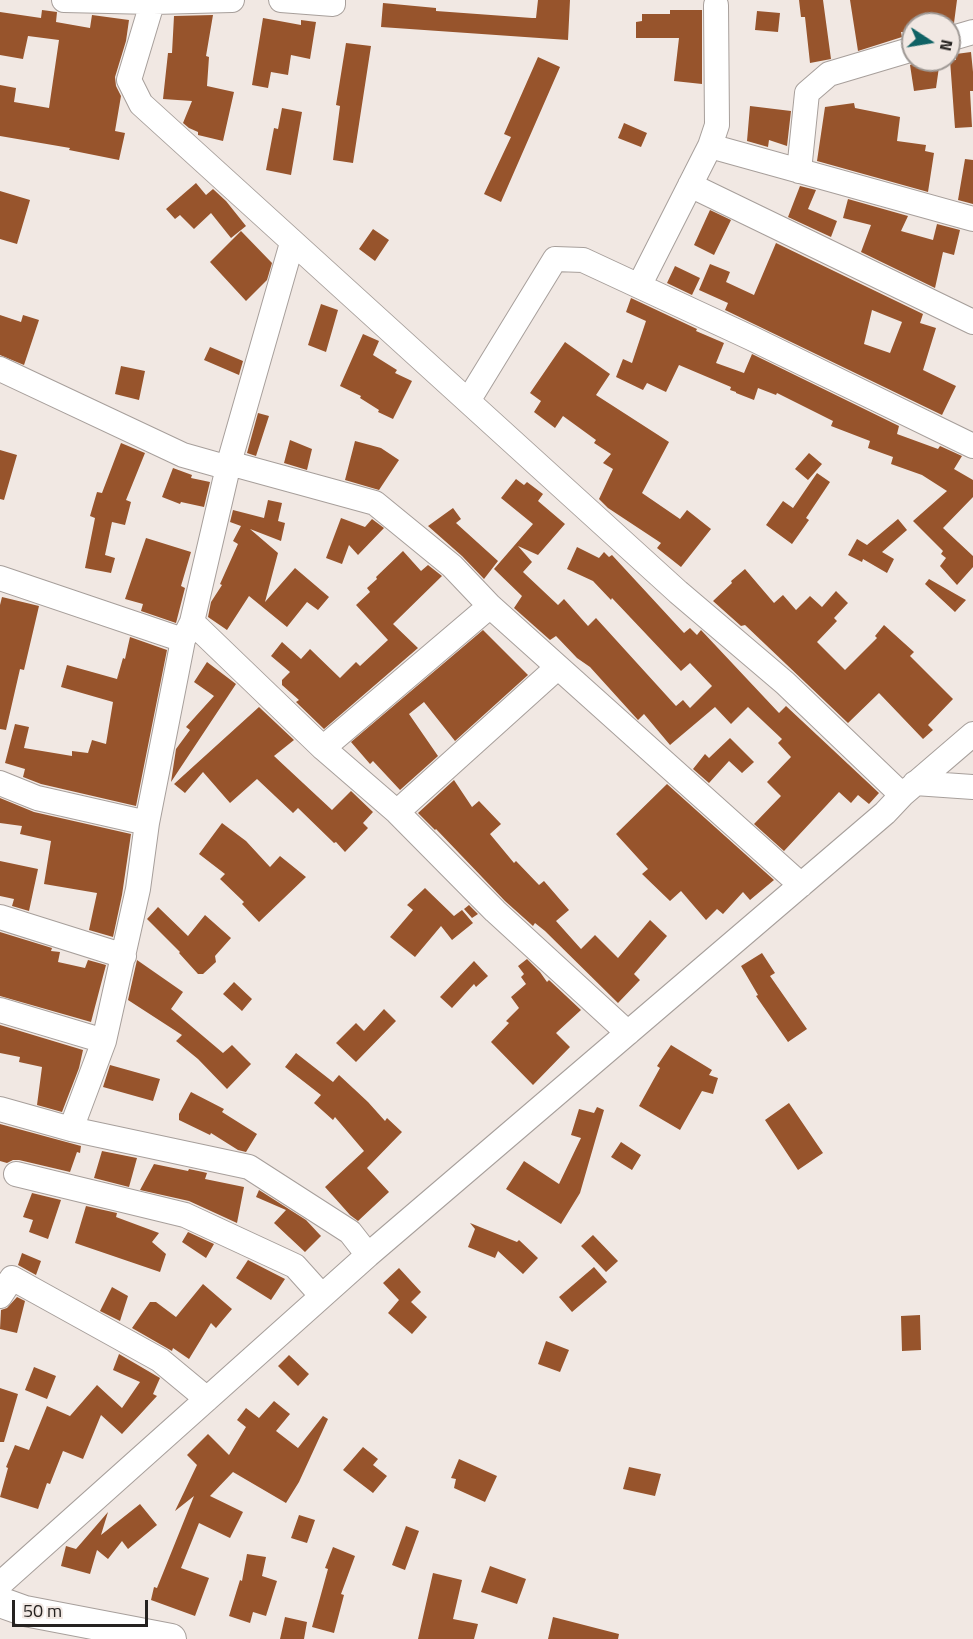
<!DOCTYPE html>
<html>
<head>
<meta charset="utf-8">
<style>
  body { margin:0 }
  #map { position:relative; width:973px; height:1639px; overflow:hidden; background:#f1e8e3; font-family:"Titillium Web",sans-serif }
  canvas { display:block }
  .north { position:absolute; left:901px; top:12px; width:60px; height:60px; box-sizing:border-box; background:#f1e8e3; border:2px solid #9f9995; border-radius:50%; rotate:102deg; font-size:16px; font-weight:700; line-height:24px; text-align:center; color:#252220 }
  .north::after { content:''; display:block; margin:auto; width:21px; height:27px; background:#106265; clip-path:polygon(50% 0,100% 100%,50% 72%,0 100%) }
  .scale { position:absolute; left:12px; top:1600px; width:136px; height:27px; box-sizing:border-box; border:3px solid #252220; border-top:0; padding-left:8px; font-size:18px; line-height:21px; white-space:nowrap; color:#252220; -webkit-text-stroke:4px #f1e8e3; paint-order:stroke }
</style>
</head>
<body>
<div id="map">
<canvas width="973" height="1639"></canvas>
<div class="north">N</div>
<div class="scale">50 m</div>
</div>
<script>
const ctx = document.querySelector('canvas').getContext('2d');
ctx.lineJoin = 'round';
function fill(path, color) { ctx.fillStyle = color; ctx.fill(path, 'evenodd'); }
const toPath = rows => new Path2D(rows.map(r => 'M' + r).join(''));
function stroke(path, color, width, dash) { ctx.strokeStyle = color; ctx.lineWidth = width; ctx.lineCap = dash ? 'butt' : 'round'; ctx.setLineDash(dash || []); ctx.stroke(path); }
const building = toPath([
  [538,0,570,0,568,40,381,27,383,3,436,8,436,11,532,18,536,18],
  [799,0,823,0,831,59,810,63,805,17,801,17],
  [850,0,957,0,954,23,913,24,913,33,901,32,902,37,858,51],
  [42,10,57,12,56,22,90,28,92,15,129,20,126,41,115,77,116,86,121,96,115,131,125,133,119,160,69,150,70,148,0,136,0,85,16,88,14,102,49,108,59,40,28,36,23,59,0,55,0,12,41,18],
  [670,10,702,10,702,84,674,81,679,38,636,38,636,22,642,21,642,14,670,14],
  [757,11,780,13,778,32,755,30],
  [213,15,206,56,209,57,207,86,234,92,223,141,198,135,198,132,189,128,183,123,192,101,163,99,168,53,172,53,174,16],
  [263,18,301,25,301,20,316,22,310,59,291,55,288,75,271,72,268,88,252,85],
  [346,43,371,46,353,163,333,160,340,106,336,105],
  [971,52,973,72,973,91,970,91,972,127,955,128,950,60,956,60,956,54],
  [538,57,560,67,501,202,484,194,511,137,504,134],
  [922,60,940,60,936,88,914,91,910,65],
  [854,103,855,108,900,117,897,141,926,145,925,151,934,153,928,192,817,161,825,107],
  [750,106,791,111,787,146,769,140,768,147,747,141],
  [282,108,302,112,291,175,266,170,274,128,278,129],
  [624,123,647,133,641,147,618,138],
  [965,159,973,160,973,204,958,200],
  [196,183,206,195,213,189,226,201,246,226,231,238,211,213,194,229,180,215,175,219,166,209],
  [800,186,816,190,808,209,837,221,831,237,788,217],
  [0,191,30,200,17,244,0,239],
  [848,199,908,216,901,231,933,240,937,224,960,230,954,255,943,252,935,288,861,252,871,225,843,218],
  [710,210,731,220,714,255,694,245],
  [373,229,389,240,375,261,359,249],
  [241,231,272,263,267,280,246,301,210,262],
  [776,243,923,314,920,323,936,328,923,370,956,386,942,415,725,310,728,303,699,290,710,264,730,272,726,282,754,295],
  [872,310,902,322,890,353,864,344],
  [675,266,700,278,692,295,667,283],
  [631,298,697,329,696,331,724,343,716,363,744,373,752,354,899,426,897,434,938,449,940,446,962,456,954,469,973,480,973,497,943,528,973,556,973,567,957,585,940,566,946,558,941,554,943,551,913,521,947,491,922,475,891,464,893,457,868,448,870,441,831,426,833,421,777,393,776,395,758,388,754,400,736,393,736,392,730,390,731,387,679,365,666,392,647,383,643,390,616,377,623,359,632,363,646,321,626,312],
  [321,304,338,310,326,352,308,345],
  [0,315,21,322,23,315,39,320,24,365,0,355],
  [363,334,379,341,373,355,397,370,395,373,412,381,393,419,378,412,379,410,360,398,361,396,340,386],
  [565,342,610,374,596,395,669,442,642,493,680,519,687,510,711,529,681,567,657,548,661,543,608,508,599,499,613,469,603,463,611,454,594,443,596,440,563,416,555,428,534,412,541,401,530,393],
  [210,347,243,361,239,375,204,360],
  [121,366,145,371,139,400,115,394],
  [258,413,269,416,256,456,247,453],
  [290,440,312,449,307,470,284,463],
  [355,441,381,448,399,460,379,490,345,480],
  [121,443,145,453,126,500,131,502,125,525,112,522,105,555,115,558,111,573,85,568,95,518,90,516,97,492,102,493],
  [0,450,17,455,4,500,0,499],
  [809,453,822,464,808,480,795,469],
  [173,468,192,475,191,478,210,482,204,507,181,502,180,504,162,497],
  [817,473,830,482,806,518,809,520,792,544,766,525,783,501,793,508],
  [516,479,524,485,527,482,543,494,538,501,565,524,538,555,518,546,532,562,523,572,558,605,564,599,588,626,596,618,676,706,683,700,690,708,712,686,690,663,681,671,612,598,611,600,593,581,567,569,577,547,599,558,604,552,609,557,612,555,684,633,690,628,697,635,701,630,779,713,786,706,879,793,869,804,858,795,851,803,839,792,784,851,754,824,781,796,767,782,791,757,778,743,782,739,748,707,731,724,715,707,670,745,644,714,638,720,590,667,577,658,556,636,550,640,514,608,522,596,494,569,533,524,501,498],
  [268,500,282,503,278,521,285,523,281,541,250,529,278,553,265,602,295,568,329,597,318,610,307,602,287,627,249,596,227,630,208,617,211,602,222,585,220,584,238,544,233,541,241,526,230,522,233,510,264,518],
  [453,508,461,519,456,523,498,561,484,579,462,556,428,526],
  [341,518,365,527,372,519,384,528,358,555,349,545,342,564,326,558],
  [898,519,907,530,882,552,894,559,887,573,863,559,862,562,848,555,857,539,867,545],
  [146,538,191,552,181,586,185,588,176,623,141,611,143,604,125,599],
  [403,551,421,571,428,565,442,576,393,624,418,648,324,729,296,702,299,700,282,685,282,680,290,672,271,656,282,642,301,659,310,649,340,678,356,662,360,666,388,640,356,605,370,592,367,588,377,579,376,577],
  [745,569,774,603,783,595,796,610,810,596,822,607,836,591,848,603,834,618,837,621,817,642,845,670,877,638,875,636,884,625,914,652,910,656,953,699,928,725,933,730,923,739,879,693,848,723,745,625,741,626,713,601,732,583,731,581],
  [929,579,966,600,955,612,925,584],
  [2,597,39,606,24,670,20,669,6,730,0,729,0,605],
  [483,630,528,675,455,741,424,702,409,714,438,756,400,790,373,761,370,764,351,742],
  [130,637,167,650,136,806,41,784,23,777,25,769,5,763,15,724,29,727,24,748,72,756,72,751,88,753,92,740,106,744,113,702,61,687,67,665,117,679,123,658,125,659],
  [207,662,236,684,171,782,176,749,190,730,186,727,214,696,194,682],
  [259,707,294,740,274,756,332,810,351,791,373,812,363,823,368,828,345,852,336,842,334,843,298,808,293,813,257,779,230,803,203,772,185,793,174,784],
  [730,738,754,762,742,773,729,761,709,783,693,769,705,754,709,758],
  [454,780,472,807,479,801,501,824,490,834,514,863,516,861,539,885,544,881,569,910,556,921,581,949,595,935,618,958,650,920,667,936,634,974,640,980,618,1003,545,931,535,923,533,926,505,901,436,829,435,830,418,813],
  [667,784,774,880,750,900,743,892,723,914,717,909,706,920,681,891,670,901,642,874,648,869,616,834],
  [0,798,34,812,131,834,122,895,113,937,89,930,97,893,44,884,51,841,20,834,22,826,0,823],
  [222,823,246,841,270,867,280,856,306,877,259,922,242,904,244,902,220,879,225,874,199,854],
  [0,861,38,869,29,911,12,906,14,899,0,896],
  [425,888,454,916,462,910,473,923,452,940,441,926,415,957,390,937,413,910,407,905],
  [469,905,478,914,472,918,464,909],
  [158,907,188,936,205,915,231,938,215,956,216,962,203,974,198,974,179,953,180,952,147,919],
  [0,932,52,948,51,951,60,952,58,962,85,968,88,960,106,965,91,1022,0,996],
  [762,953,775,973,770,976,807,1029,788,1042,756,996,758,995,741,966],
  [527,959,540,972,547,982,549,980,581,1010,556,1033,570,1047,533,1085,491,1042,509,1023,506,1021,519,1008,511,997,526,984,521,977,524,974,518,966],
  [137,960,183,992,171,1009,223,1053,232,1045,251,1064,227,1089,198,1059,176,1041,182,1035,128,1000],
  [474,961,488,976,476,987,474,984,452,1008,440,997],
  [234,982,252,999,242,1011,223,994],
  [384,1009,396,1021,356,1062,336,1043,356,1023,364,1031],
  [0,1025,83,1050,79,1068,62,1112,37,1105,42,1067,19,1062,20,1057,0,1053],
  [671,1045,712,1070,709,1075,718,1078,713,1094,702,1091,680,1130,639,1106,660,1068,657,1066],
  [296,1053,333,1082,339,1075,368,1102,385,1121,387,1118,402,1132,367,1168,389,1192,358,1221,350,1215,325,1187,364,1151,335,1117,333,1120,314,1103,321,1095,285,1067],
  [110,1065,160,1079,153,1101,103,1087],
  [191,1092,224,1109,222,1112,257,1134,246,1152,238,1150,211,1133,210,1135,179,1120,179,1114],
  [789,1103,823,1153,798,1170,765,1120],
  [597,1107,604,1110,580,1193,561,1224,506,1189,524,1161,559,1184,581,1138,571,1135,579,1109,594,1113],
  [0,1124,81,1146,80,1153,77,1152,70,1172,19,1160,13,1160,7,1163,0,1161],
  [621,1142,641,1155,632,1170,611,1157],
  [102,1151,137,1158,129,1187,94,1178],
  [154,1164,188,1171,189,1169,203,1172,207,1173,205,1179,244,1187,237,1223,189,1201,140,1190],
  [259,1190,306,1220,321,1236,305,1252,274,1223,286,1210,256,1197],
  [32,1193,61,1200,48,1239,29,1232,33,1220,23,1217],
  [86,1206,117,1213,116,1217,159,1233,152,1242,166,1254,160,1272,75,1243],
  [470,1223,517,1242,519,1240,538,1258,523,1274,498,1251,495,1258,468,1247,475,1229],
  [188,1232,214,1244,206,1258,182,1242],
  [593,1235,618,1261,606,1272,581,1246],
  [22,1253,41,1261,36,1275,18,1265],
  [248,1260,285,1279,271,1300,236,1278],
  [594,1267,607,1282,572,1312,559,1297],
  [399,1268,421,1292,411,1302,427,1317,412,1334,388,1313,399,1300,383,1283],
  [203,1284,232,1309,216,1328,211,1323,189,1359,173,1348,172,1351,132,1328,150,1302,156,1302,176,1317],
  [112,1287,128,1296,120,1321,100,1311],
  [17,1297,25,1301,17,1333,0,1329,1,1310,7,1308],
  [920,1315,921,1350,902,1351,901,1316],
  [546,1341,569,1350,560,1372,538,1364],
  [119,1354,160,1378,153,1394,157,1396,122,1434,101,1415,83,1459,63,1451,50,1484,47,1483,38,1509,0,1497,8,1468,6,1467,15,1445,29,1450,47,1406,70,1416,97,1385,122,1408,140,1382,113,1370],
  [289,1355,309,1374,298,1386,278,1366],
  [34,1367,56,1376,47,1399,25,1390],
  [0,1388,18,1394,4,1442,0,1442],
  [274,1401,290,1414,276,1431,298,1448,323,1416,328,1419,299,1482,286,1503,233,1472,210,1496,243,1512,230,1538,199,1523,181,1568,209,1578,195,1616,151,1600,154,1587,157,1588,194,1496,175,1511,197,1465,187,1455,208,1434,229,1455,246,1427,237,1420,246,1408,259,1418],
  [363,1447,378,1459,373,1465,387,1476,373,1493,343,1470],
  [459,1459,497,1476,485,1502,454,1488,456,1479,451,1478],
  [629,1467,661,1474,655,1496,623,1489],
  [140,1504,157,1525,128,1549,122,1541,108,1559,97,1550,90,1574,61,1566,66,1546,76,1549,108,1512,101,1535],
  [299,1515,315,1520,307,1543,291,1538],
  [406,1526,419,1531,405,1570,392,1565],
  [333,1547,355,1556,341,1594,344,1595,334,1633,312,1627,328,1569,325,1568],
  [247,1554,266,1557,262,1576,277,1581,266,1616,253,1612,250,1623,229,1616,240,1580,242,1581],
  [490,1566,526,1579,517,1604,481,1592],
  [433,1573,462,1580,453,1619,478,1624,474,1639,418,1639],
  [285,1617,307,1622,304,1639,280,1639],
  [553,1617,619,1634,618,1639,548,1639]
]);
const minor = toPath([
  [64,0,153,2,232,0],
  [153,0,129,80,141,104,678,592,785,683,902,795],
  [281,0,333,4,333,0],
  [949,39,973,32],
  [710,146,973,219],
  [799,171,807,93,829,74,913,49],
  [690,185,973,322],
  [639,286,710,146,717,125,716,5],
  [0,369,183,455,229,468],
  [468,401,555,259,583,260,751,338,973,446],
  [229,463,375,503,452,566,490,606,801,885],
  [0,578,183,640],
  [192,622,323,748,397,812,495,911,628,1033],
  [323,748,490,606],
  [0,783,37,798,147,823],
  [915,783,973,787],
  [397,812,558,667],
  [0,917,124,956],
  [0,1010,104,1041],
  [0,1109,71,1129,249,1167,350,1232,368,1255],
  [71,1129,104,1041,138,889,147,823,183,640,192,622,229,463,292,243],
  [16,1174,185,1215,295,1266,322,1296],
  [0,1296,12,1278,160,1360,207,1399],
  [0,1584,368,1255,885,813,902,795,973,734]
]);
const major = toPath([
  [0,1602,25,1611,171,1639]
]);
fill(building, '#97542c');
stroke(minor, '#a79f9b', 26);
stroke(major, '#a79f9b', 32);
stroke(minor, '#fff', 24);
stroke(major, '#fff', 30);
</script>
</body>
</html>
